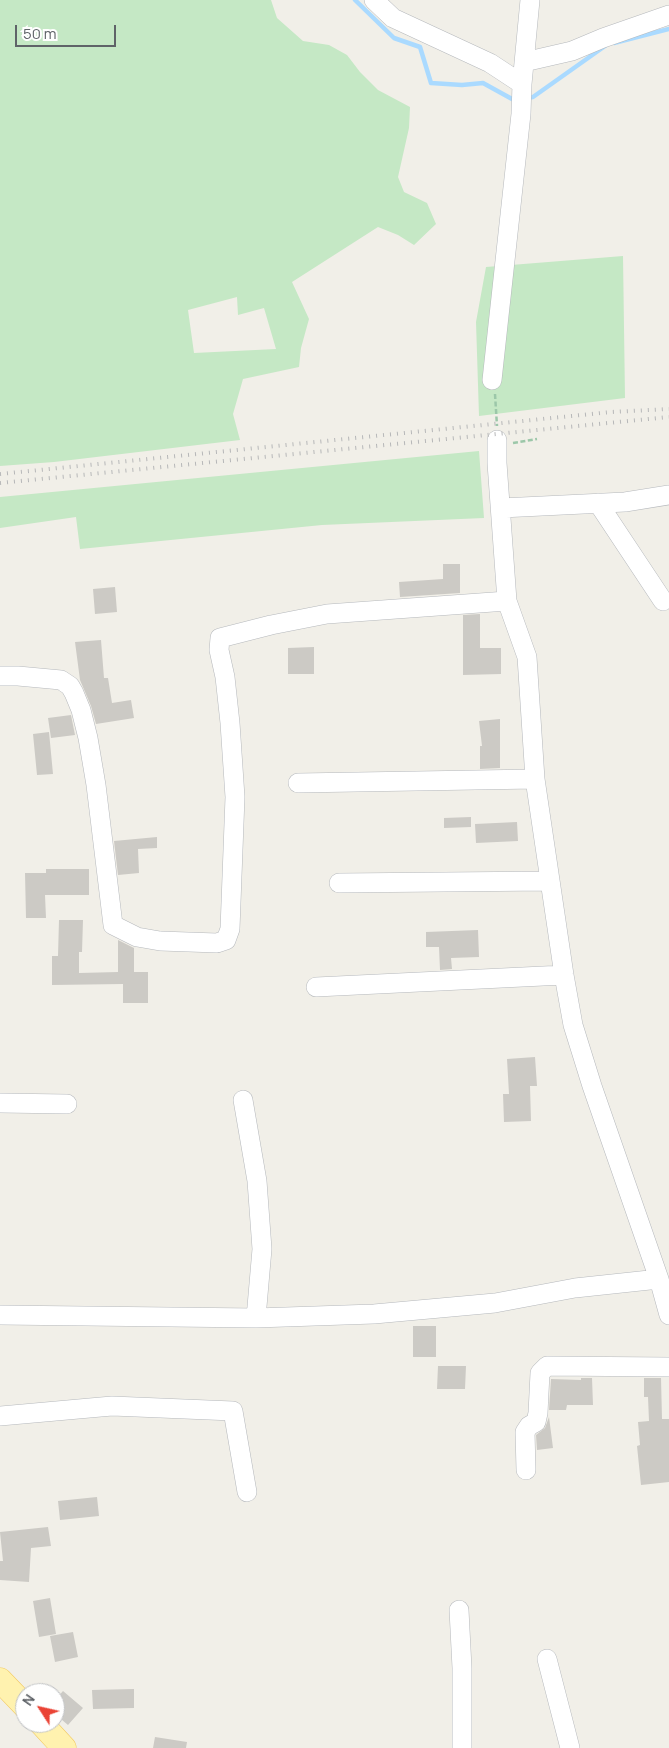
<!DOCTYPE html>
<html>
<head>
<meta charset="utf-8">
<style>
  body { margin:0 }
  #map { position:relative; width:669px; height:1748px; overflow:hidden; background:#f1efe8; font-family:Manrope,sans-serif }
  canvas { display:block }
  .north { position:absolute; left:15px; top:1683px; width:50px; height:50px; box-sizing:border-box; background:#fff; border:1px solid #bfc1c3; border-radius:50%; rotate:305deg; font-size:14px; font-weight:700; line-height:20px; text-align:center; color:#5f6368 }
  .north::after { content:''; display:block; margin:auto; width:18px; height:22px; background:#ea4335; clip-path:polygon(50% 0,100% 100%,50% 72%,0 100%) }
  .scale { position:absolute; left:15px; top:25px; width:101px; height:22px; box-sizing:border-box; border:2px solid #5f6368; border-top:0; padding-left:6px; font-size:15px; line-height:18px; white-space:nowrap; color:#5f6368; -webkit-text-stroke:4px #fff; paint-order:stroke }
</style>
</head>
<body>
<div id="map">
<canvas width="669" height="1748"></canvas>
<div class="north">N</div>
<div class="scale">50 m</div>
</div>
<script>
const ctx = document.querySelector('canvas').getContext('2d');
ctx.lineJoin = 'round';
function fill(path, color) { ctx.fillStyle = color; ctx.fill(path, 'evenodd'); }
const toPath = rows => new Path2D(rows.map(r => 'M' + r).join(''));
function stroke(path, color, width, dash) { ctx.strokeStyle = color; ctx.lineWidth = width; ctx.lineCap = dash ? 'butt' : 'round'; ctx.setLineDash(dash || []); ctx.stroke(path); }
const green = toPath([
  [0,0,271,0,277,18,303,41,329,45,347,55,360,72,378,90,410,107,409,128,398,177,404,192,427,203,436,224,414,245,398,235,378,227,292,282,309,319,301,348,299,367,243,379,233,414,240,440,54,462,0,466],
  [237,297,238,315,264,308,276,349,194,353,188,310],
  [623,256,625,398,479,416,476,322,486,267],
  [479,451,484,518,322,525,80,549,76,517,0,528,0,497]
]);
const stream = toPath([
  [355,0,394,38,420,47,431,83,462,85,483,83,512,99,516,99],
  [614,43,669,29],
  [526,98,533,97,605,46]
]);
const building = toPath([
  [443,564,460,564,460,593,400,597,399,582,443,579],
  [115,587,117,612,95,614,93,589],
  [480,614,480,648,501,648,501,674,463,675,463,615],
  [101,640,104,678,108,678,112,703,131,700,134,718,96,724,91,706,80,680,75,642],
  [314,647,314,674,288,674,288,648],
  [71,715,75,735,51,738,48,718],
  [500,719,500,768,480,769,480,746,482,746,479,721],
  [49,732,53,774,37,775,33,734],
  [471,817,471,827,444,828,444,818],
  [517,822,518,841,476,843,475,824],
  [157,837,157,848,138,849,139,873,118,875,114,841],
  [46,869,89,869,89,895,45,895,46,918,26,918,25,873,46,873],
  [59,920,83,920,82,952,79,952,79,973,118,972,118,940,134,948,134,972,148,972,148,1003,123,1003,123,984,52,985,52,956,58,956],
  [478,930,479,957,451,958,452,969,440,970,439,947,426,947,426,932],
  [535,1057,537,1086,530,1086,531,1121,504,1122,503,1094,509,1094,507,1059],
  [413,1326,436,1326,436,1357,413,1357],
  [438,1366,466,1366,465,1389,437,1389],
  [581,1378,592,1378,593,1405,567,1405,566,1410,549,1410,551,1379,581,1380],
  [644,1378,661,1378,662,1419,669,1419,669,1482,641,1485,637,1446,640,1445,638,1422,649,1421,648,1397,644,1397],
  [549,1417,553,1448,537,1450,536,1435,545,1428],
  [97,1497,99,1516,60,1520,58,1501],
  [48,1527,51,1546,31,1548,29,1582,0,1580,0,1561,3,1561,0,1532],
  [50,1598,56,1634,39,1637,33,1601],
  [73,1632,78,1657,55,1662,50,1636],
  [134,1689,134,1708,93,1709,92,1690],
  [63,1691,83,1708,68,1725,55,1714,55,1700],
  [155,1737,187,1742,186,1748,153,1748]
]);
const path = toPath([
  [495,394,497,426],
  [513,443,537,439]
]);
const minor = toPath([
  [374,0,393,18,490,63,522,84],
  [524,62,572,51,603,38,669,15],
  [492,380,521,114,522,84,530,0],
  [497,440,497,463,507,601,527,657,535,779,564,975,573,1025,592,1086,659,1279,669,1315],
  [598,503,663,601],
  [501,508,625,502,669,495],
  [0,676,18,676,61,680,70,686,74,693,81,710,88,738,96,785,113,925,137,937,160,941,217,943,226,940,230,929,235,797,230,723,225,677,219,650,220,638,271,625,327,614,507,601],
  [298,783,535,779],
  [339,883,549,881],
  [316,987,564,975],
  [243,1100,257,1181,262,1249,256,1318],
  [0,1103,67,1104],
  [0,1315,256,1318,374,1314,495,1303,575,1288,659,1279],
  [0,1416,112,1406,233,1411,247,1492],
  [526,1470,525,1432,529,1426,536,1422,538,1413,540,1373,547,1366,669,1367],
  [459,1610,462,1668,462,1748],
  [547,1659,570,1748]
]);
const major = toPath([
  [0,1680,25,1706],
  [41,1723,64,1748]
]);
const rail = toPath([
  [0,474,611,412,669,409],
  [0,483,669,417]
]);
fill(green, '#c5e8c5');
stroke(stream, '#aadaff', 4.5);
fill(building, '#cccac5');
stroke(minor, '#b5b8bc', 20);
stroke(major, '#f2c960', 25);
stroke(path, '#9cc7a9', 2.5, [5, 2.5]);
stroke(minor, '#fff', 19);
stroke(major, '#fff2af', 24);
stroke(rail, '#b6b7b8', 4, [1, 6]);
</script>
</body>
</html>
